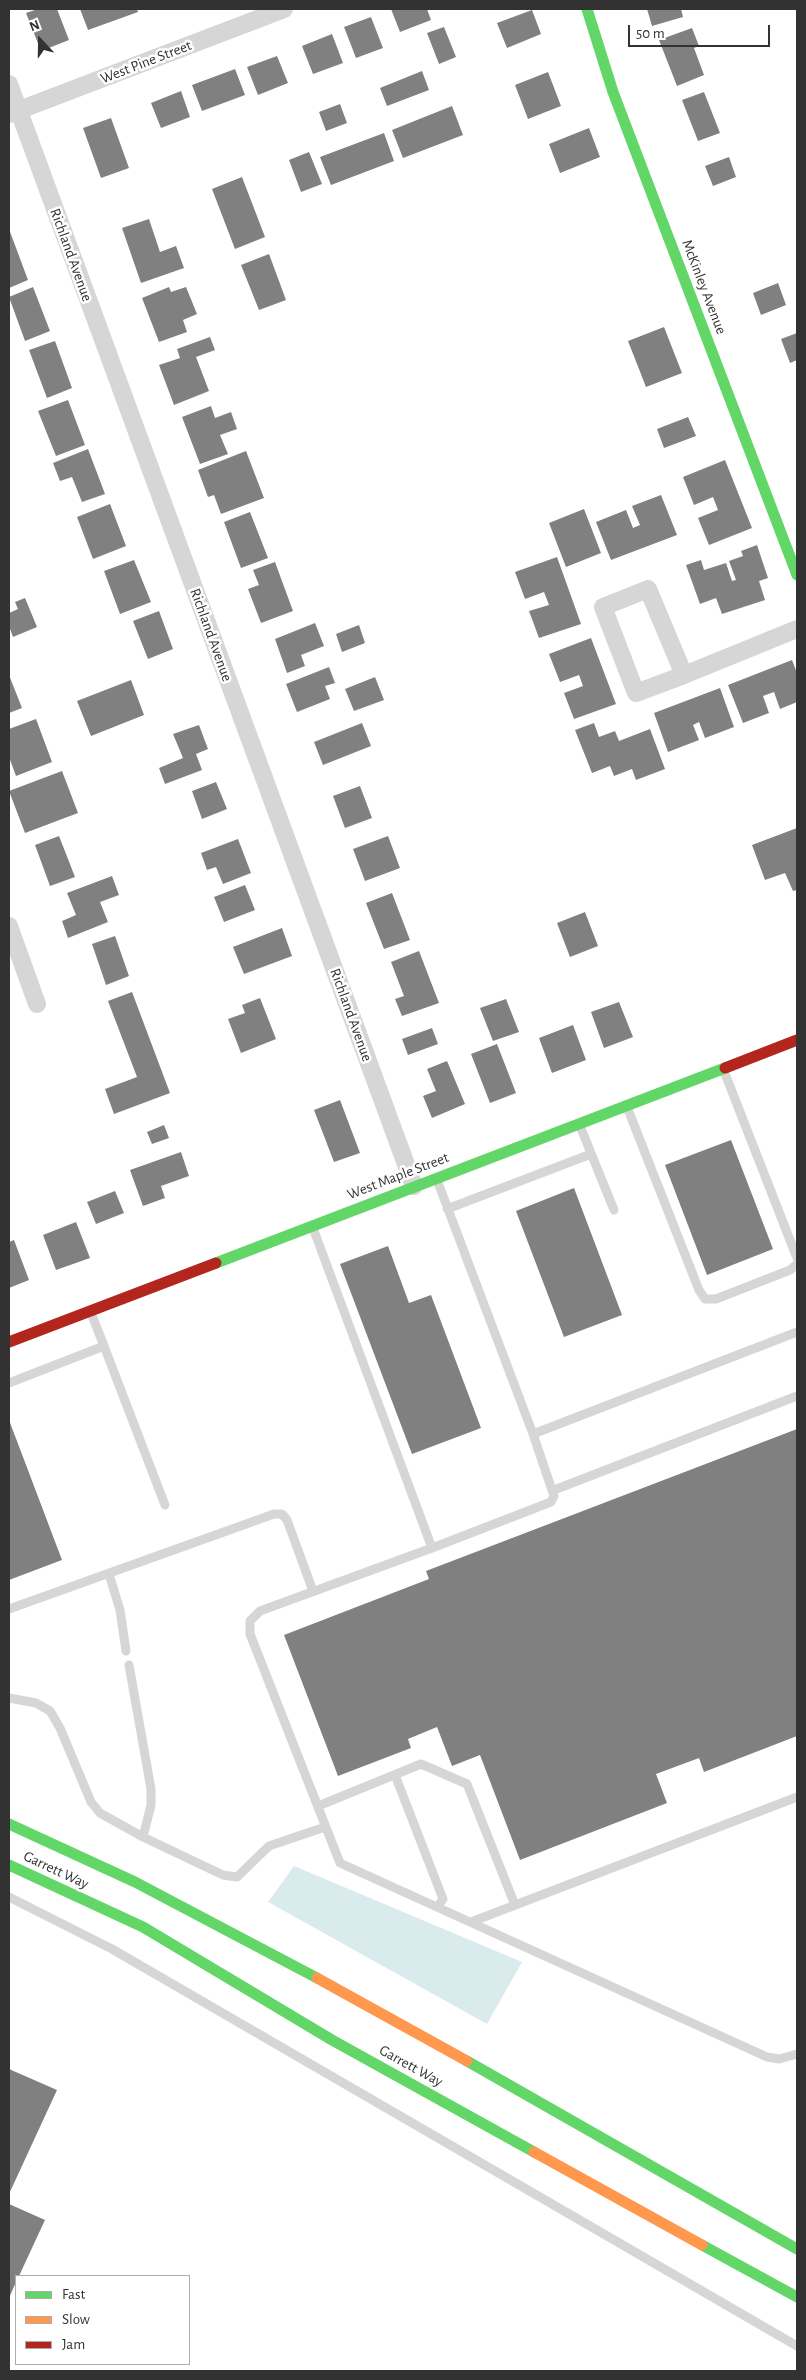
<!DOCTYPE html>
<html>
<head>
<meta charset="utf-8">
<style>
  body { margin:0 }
  #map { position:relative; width:806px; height:2380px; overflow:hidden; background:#fff; font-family:"Alegreya Sans",sans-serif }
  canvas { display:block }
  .frame { position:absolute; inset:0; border:10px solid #323232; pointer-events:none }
  .legend { position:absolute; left:15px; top:2275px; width:175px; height:90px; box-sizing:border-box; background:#fff; border:1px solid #adadad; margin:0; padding:6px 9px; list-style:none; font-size:15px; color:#323232 }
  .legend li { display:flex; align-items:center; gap:10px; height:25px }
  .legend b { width:25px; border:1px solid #adadad }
  .north { position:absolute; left:15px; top:15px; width:50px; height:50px; -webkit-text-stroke:4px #fff; paint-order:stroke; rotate:339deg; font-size:14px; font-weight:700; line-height:20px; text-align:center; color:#323232 }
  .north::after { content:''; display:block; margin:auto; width:18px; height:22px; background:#323232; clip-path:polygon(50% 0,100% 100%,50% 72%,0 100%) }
  .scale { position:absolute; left:628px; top:25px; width:142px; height:22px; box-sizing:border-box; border:2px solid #323232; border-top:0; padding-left:6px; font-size:15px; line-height:18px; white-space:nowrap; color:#323232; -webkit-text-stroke:4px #fff; paint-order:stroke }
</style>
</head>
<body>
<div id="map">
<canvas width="806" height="2380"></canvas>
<div class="frame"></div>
<ul class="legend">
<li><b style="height:6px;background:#63d668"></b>Fast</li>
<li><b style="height:6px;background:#ff974d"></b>Slow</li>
<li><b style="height:6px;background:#b3261e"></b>Jam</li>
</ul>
<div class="north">N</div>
<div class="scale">50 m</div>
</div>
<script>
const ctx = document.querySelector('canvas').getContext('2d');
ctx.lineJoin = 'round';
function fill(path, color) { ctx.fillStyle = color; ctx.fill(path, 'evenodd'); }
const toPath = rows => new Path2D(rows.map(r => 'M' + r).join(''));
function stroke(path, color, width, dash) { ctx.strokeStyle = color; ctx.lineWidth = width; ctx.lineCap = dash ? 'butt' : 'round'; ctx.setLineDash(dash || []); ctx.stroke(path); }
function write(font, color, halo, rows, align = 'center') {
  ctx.font = font + ' "Alegreya Sans",sans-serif'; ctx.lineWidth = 5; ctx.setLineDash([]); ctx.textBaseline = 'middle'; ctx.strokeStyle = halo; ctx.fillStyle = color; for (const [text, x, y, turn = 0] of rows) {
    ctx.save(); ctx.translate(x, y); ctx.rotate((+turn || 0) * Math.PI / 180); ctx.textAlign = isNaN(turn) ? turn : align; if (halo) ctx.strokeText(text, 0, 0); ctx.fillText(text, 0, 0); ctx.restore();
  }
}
const water = toPath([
  [294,1866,522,1962,487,2024,268,1902]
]);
const building = toPath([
  [38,9,57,9,69,40,41,51,26,13],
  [80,9,137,9,138,12,88,30],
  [391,9,427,9,431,20,400,32],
  [647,9,681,9,683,17,652,26],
  [532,10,541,34,507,48,497,23],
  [371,17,383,48,356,58,344,27],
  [444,27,456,57,439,64,427,33],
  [692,28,699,46,694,48,704,75,677,86,659,40],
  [332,34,343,63,313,74,302,46],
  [277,56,288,83,258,95,247,67],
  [235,69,245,95,202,111,192,85],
  [422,71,429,90,387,106,380,88],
  [548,72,561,106,528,119,515,85],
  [181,91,190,117,161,128,151,103],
  [704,92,720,133,698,141,682,100],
  [340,104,347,123,326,131,319,112],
  [452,106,463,135,403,158,392,130],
  [111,118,129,168,101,178,83,128],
  [589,128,600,157,560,173,549,144],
  [384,133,394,161,331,185,320,157],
  [309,152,322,184,301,192,289,160],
  [729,157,736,177,713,186,705,166],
  [242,177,265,237,235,249,212,189],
  [149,219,160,252,176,246,184,268,141,283,122,228],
  [9,229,28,280,9,288],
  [269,254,286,300,259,310,241,265],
  [778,283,786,305,761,315,753,293],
  [33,287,50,331,25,341,9,297],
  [169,287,171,292,186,287,197,314,183,320,187,332,159,342,142,298],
  [664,327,682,373,646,387,628,341],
  [797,333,797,360,790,363,781,339],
  [210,337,215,350,196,357,209,391,174,405,159,365,180,358,177,349],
  [55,341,72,388,47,398,29,350],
  [68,400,85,445,56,456,38,411],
  [211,406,215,418,231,412,237,429,220,435,228,454,200,464,182,417],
  [688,417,696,436,664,448,657,429],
  [88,449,105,494,82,502,72,477,60,481,53,463],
  [246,451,264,498,221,514,214,495,208,497,198,470],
  [725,460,752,528,709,545,698,518,718,510,713,497,694,505,683,477],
  [661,495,677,535,611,560,596,522,626,510,633,528,640,525,632,506],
  [110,504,126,546,93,559,77,517],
  [584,509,601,553,566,567,549,523],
  [250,512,268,558,241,568,224,522],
  [757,545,768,578,759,581,765,600,722,614,716,598,700,604,686,565,701,560,704,570,726,563,732,581,736,580,729,561,743,556,741,551],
  [557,557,581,624,539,638,529,611,549,605,544,592,525,599,515,572],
  [134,560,151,602,120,614,104,571],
  [275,562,293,611,261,623,248,589,259,585,253,570],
  [25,598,37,627,13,637,9,626,9,613,18,609,15,602],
  [159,611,173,649,148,659,133,621],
  [315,623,324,646,301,655,305,666,287,673,275,639],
  [359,625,365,643,342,652,336,634],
  [591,638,616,704,574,719,564,693,583,686,579,675,560,682,549,654],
  [792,660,797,673,797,702,780,709,774,692,763,696,769,713,743,723,728,685],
  [329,667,335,683,325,686,330,699,297,712,286,684],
  [9,675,22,708,9,713],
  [375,677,384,700,354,711,345,689],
  [131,680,144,715,91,736,77,701],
  [720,688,734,727,705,738,699,722,693,725,699,740,668,752,654,713],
  [36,719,52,762,16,776,9,757,9,729],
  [362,723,371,746,323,765,314,742],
  [594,723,599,737,615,731,619,741,650,729,665,769,636,780,632,769,614,776,610,766,592,773,575,730],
  [199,725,208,749,196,754,202,770,165,784,159,768,183,758,173,734],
  [62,771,78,813,25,833,9,791],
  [216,782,227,809,202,819,192,791],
  [360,786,372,818,345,828,333,796],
  [797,828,797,890,793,891,785,873,765,880,752,845],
  [59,836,75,877,50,886,35,845],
  [388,836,400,868,365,881,353,849],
  [238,839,251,873,223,884,216,867,207,870,201,853],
  [112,876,119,895,100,902,108,922,68,938,62,921,76,915,67,893],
  [245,885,255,910,224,922,214,897],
  [392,893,410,940,384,949,366,903],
  [585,912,598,946,570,957,557,923],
  [282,928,292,956,244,974,233,947],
  [115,936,129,976,106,985,92,944],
  [419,951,439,1003,402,1016,395,999,404,996,391,962],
  [132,992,170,1093,114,1114,105,1089,137,1077,108,1001],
  [260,998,276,1039,241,1053,228,1019,245,1013,242,1005],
  [506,999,519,1032,493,1041,480,1008],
  [619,1002,633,1037,604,1048,591,1012],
  [573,1025,586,1060,552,1073,539,1038],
  [432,1028,438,1044,408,1055,402,1039],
  [497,1044,516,1093,490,1103,471,1054],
  [447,1061,465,1104,432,1118,423,1096,436,1091,427,1069],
  [340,1100,360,1153,334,1162,314,1110],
  [164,1125,169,1138,152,1144,147,1132],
  [731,1140,773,1249,707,1275,665,1165],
  [181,1152,189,1176,161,1186,165,1198,143,1206,130,1170],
  [574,1188,622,1315,564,1337,516,1211],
  [115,1191,124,1213,96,1224,87,1202],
  [76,1222,90,1258,56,1270,43,1235],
  [14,1240,29,1280,9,1288,9,1242],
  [388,1246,409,1303,431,1295,481,1428,412,1454,340,1264],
  [9,1420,62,1560,9,1580],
  [797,1429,797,1736,704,1772,699,1758,656,1774,667,1803,520,1860,480,1755,452,1766,437,1727,408,1739,411,1748,338,1776,284,1635,429,1579,426,1571],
  [9,2069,57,2090,9,2194],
  [9,2204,45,2220,19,2276,16,2276,16,2282,9,2298]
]);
const lane = toPath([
  [724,1071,797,1258],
  [627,1107,699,1290,705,1299,716,1299,790,1270,797,1264],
  [580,1126,614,1210],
  [447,1209,591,1154],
  [313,1228,432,1548,260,1611,250,1621,250,1634,340,1863,767,2057,779,2059,797,2054],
  [104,1346,165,1505],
  [9,1383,104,1346,91,1313],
  [533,1434,797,1332],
  [554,1490,797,1396],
  [432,1548,551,1502,554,1496,533,1434,437,1180],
  [109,1574,120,1610,126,1651],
  [9,1609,274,1514,282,1514,287,1520,313,1591],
  [129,1665,151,1789,151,1805,143,1837],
  [9,1698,36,1703,50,1711,60,1728,91,1802,100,1813,143,1837,223,1875,237,1877,269,1846,325,1827],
  [395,1775,443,1899,438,1906],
  [318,1806,421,1764,467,1784,515,1905],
  [9,1897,112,1949,797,2346],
  [471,1922,797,1797]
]);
const street = toPath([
  [9,84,414,1186],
  [9,114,284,9],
  [648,589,684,675,636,693,603,607,648,589],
  [684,675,797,629],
  [9,926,37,1004]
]);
const fast = toPath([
  [587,9,613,92,797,575],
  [216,1263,725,1068],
  [9,1824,135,1882,317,1978],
  [9,1865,143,1927,332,2040,534,2152],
  [467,2061,797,2249],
  [702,2245,797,2297]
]);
const slow = toPath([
  [317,1978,467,2061],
  [534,2152,702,2245]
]);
const jam = toPath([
  [725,1068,797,1040],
  [9,1342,216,1263]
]);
const streetNames = [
  ["West Pine Street",146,62,-21],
  ["Richland Avenue",71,255,70],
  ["McKinley Avenue",704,287,69],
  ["Richland Avenue",211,635,70],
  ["Richland Avenue",351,1015,70],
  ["West Maple Street",398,1176,-21],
  ["Garrett Way",56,1870,25],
  ["Garrett Way",411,2066,29]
];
fill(water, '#daebee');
fill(building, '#808080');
stroke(lane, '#d6d6d6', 9);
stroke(street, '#d6d6d6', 18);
stroke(fast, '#63d668', 11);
stroke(slow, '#ff974d', 11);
stroke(jam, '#b3261e', 11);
write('15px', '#323232', '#fff', streetNames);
</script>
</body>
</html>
